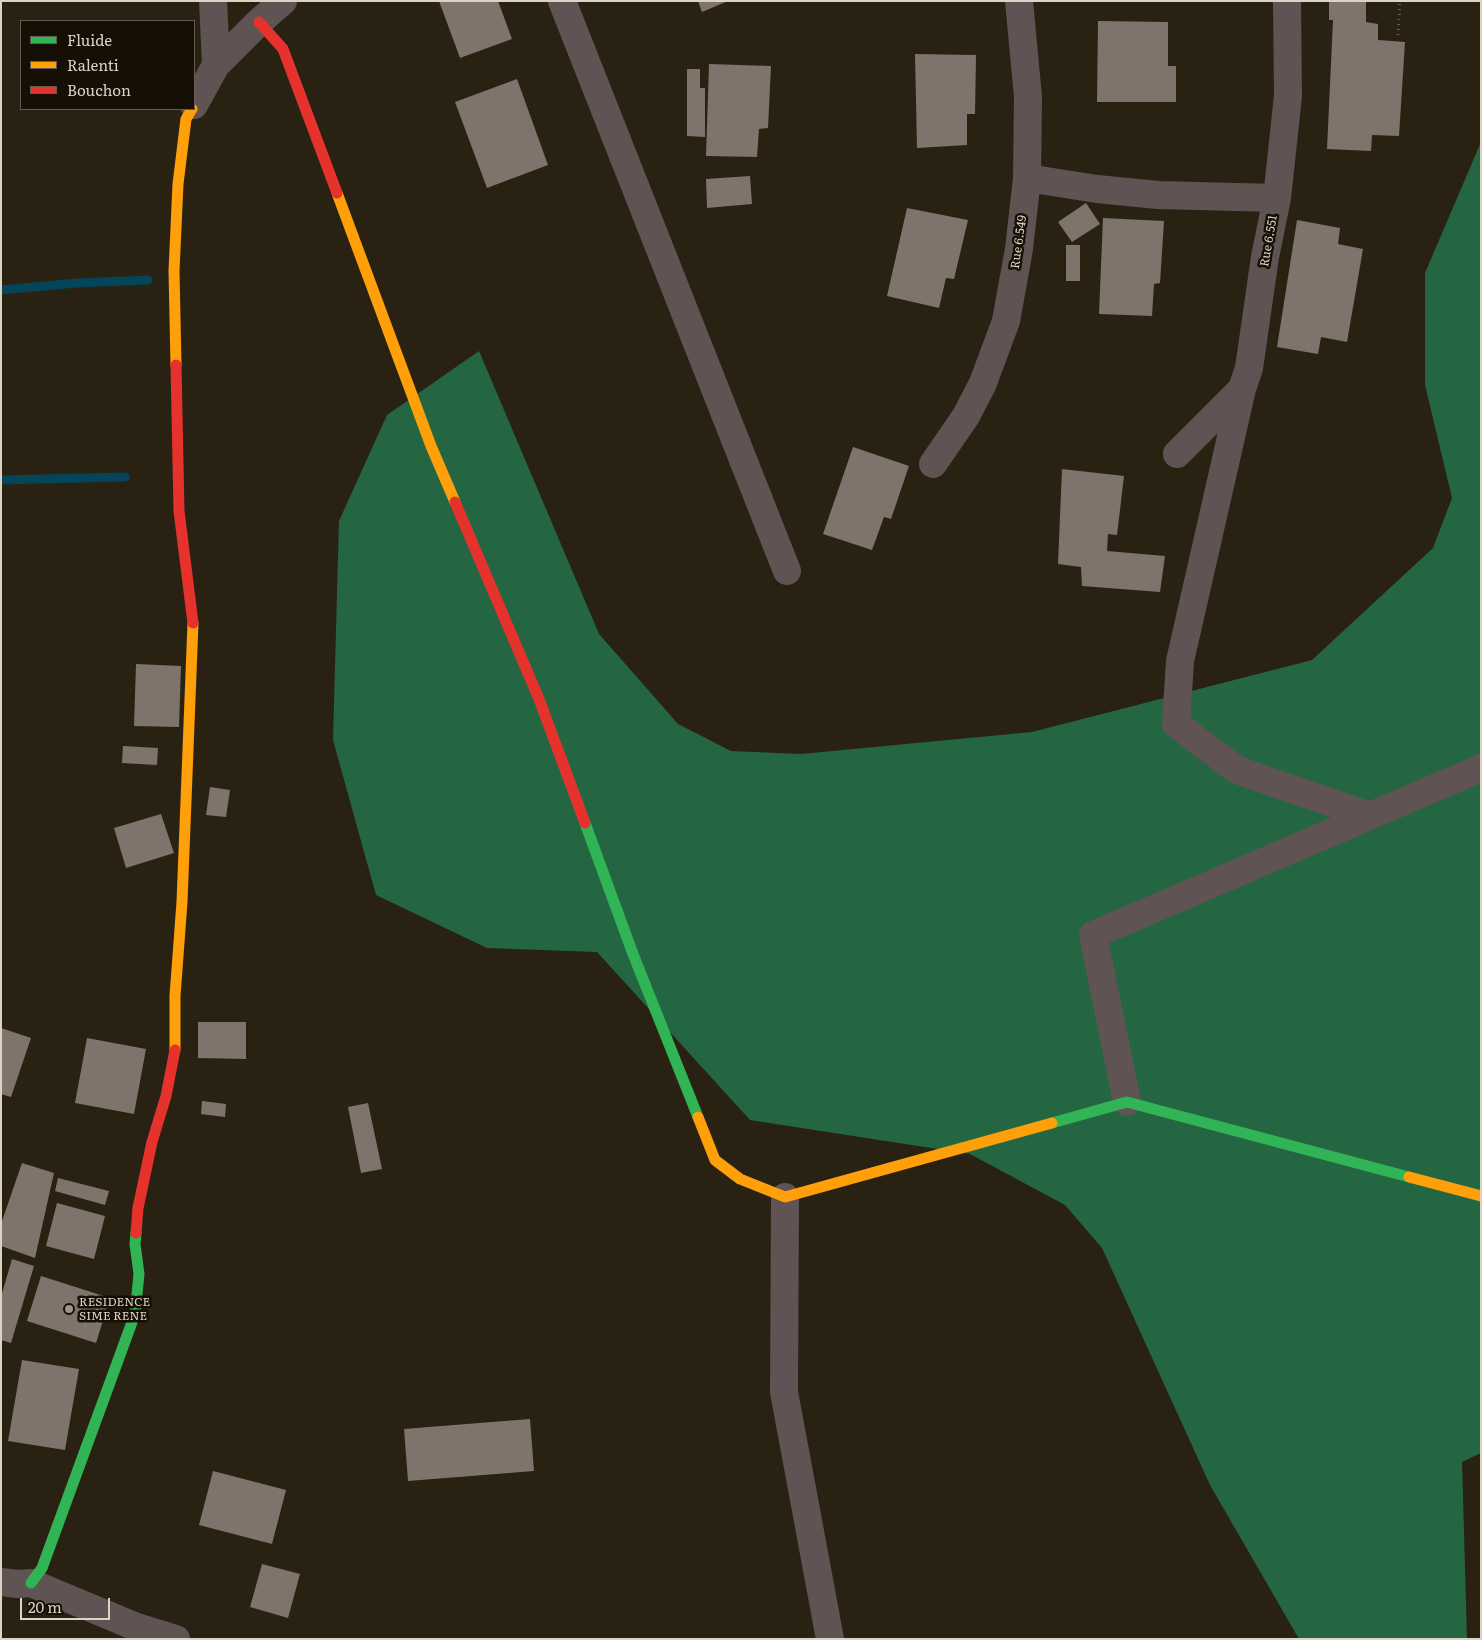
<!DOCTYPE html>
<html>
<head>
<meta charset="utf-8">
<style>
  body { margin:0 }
  #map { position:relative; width:1482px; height:1640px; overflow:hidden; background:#292213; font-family:Literata,serif }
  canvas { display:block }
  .frame { position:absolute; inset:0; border:2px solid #dcd3c3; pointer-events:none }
  .legend { position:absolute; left:20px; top:20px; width:175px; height:90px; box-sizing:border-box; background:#160f05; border:1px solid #655d51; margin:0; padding:6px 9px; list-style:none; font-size:15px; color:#dcd3c3 }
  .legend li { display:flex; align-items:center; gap:10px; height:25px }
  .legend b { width:25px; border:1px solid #655d51 }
  .scale { position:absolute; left:20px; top:1598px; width:90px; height:22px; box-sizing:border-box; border:2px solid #dcd3c3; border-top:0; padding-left:6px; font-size:15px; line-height:18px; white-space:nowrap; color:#dcd3c3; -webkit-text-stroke:4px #160f05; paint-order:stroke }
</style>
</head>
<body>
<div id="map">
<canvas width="1482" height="1640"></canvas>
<div class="frame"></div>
<ul class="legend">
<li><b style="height:6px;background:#30b455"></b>Fluide</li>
<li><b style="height:6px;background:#ff9f0a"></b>Ralenti</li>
<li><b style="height:6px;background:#e5322d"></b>Bouchon</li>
</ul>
<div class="scale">20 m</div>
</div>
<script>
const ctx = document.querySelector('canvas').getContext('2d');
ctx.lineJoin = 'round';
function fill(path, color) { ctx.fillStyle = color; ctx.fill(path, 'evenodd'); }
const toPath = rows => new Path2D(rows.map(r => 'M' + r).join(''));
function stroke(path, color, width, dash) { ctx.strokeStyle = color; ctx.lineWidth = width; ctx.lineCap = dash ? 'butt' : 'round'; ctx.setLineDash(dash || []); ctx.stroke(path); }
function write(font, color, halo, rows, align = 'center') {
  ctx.font = font + ' Literata,serif'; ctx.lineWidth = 5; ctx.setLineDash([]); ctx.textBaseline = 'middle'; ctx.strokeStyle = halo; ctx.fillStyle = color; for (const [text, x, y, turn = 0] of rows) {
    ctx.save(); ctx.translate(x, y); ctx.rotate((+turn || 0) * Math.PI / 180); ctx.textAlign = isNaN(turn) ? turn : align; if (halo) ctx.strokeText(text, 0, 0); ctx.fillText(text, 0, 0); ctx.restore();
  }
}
const forest = toPath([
  [1481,142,1481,1453,1462,1462,1467,1639,1299,1639,1210,1485,1102,1248,1065,1205,970,1154,750,1120,597,952,487,948,376,895,333,740,339,521,387,415,479,351,599,634,678,724,731,751,801,754,1032,732,1312,660,1433,548,1452,498,1425,385,1425,273]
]);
const stream = toPath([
  [1,290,77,283,148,280],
  [1,480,125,477]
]);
const building = toPath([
  [439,1,498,1,512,39,460,58],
  [698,1,728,1,702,12],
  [1366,1,1366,22,1378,24,1378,40,1405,42,1399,136,1372,135,1371,151,1327,149,1333,20,1329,20,1329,2],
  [1098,21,1168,22,1168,66,1176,66,1176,102,1097,102],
  [915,54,976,55,975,114,967,114,967,145,917,148],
  [709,64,771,66,768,128,759,129,757,157,706,156],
  [687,69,700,69,700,88,705,88,705,137,687,136],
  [517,79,548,165,487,188,455,102],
  [750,176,752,204,707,208,706,179],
  [1086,203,1100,224,1072,242,1058,222],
  [907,208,968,220,954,279,946,278,939,308,887,296],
  [1103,218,1164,221,1160,283,1154,284,1152,316,1099,314],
  [1297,220,1340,228,1338,244,1363,249,1347,342,1321,337,1318,354,1277,347],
  [1066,245,1080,245,1080,281,1066,281],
  [853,447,909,466,891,519,884,517,872,550,823,534],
  [1062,469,1124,476,1117,535,1108,534,1107,551,1165,556,1160,592,1082,586,1081,567,1058,564],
  [136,664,181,666,179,727,134,726],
  [123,746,158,748,157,765,122,763],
  [210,787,230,790,226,817,206,815],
  [161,814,174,853,126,868,114,828],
  [198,1022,246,1022,246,1059,198,1058],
  [1,1028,31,1038,11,1097,1,1094],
  [87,1038,146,1049,134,1114,75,1103],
  [202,1101,226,1104,225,1117,201,1114],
  [368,1103,382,1169,361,1173,348,1107],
  [22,1163,54,1173,35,1258,1,1246,1,1224],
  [58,1178,109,1191,105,1205,55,1191],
  [57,1203,105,1216,94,1259,46,1246],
  [12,1259,34,1266,11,1343,1,1340,1,1297],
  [41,1276,110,1298,96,1343,27,1321],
  [22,1360,79,1369,65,1450,8,1441],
  [530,1419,534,1471,408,1481,404,1429],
  [213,1471,286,1490,272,1544,199,1525],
  [262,1564,300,1574,288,1618,250,1607]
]);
const path = toPath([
  [1398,35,1400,1]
]);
const street = toPath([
  [213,1,216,65],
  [562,1,787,571],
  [194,105,216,65,259,22,283,1],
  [1027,178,1097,189,1158,195,1277,198],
  [1242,389,1180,661,1176,724,1237,770,1370,816],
  [1177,454,1242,389,1249,368,1265,257,1277,198,1288,96,1287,1],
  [933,464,966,416,983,383,1006,321,1019,249,1027,178,1028,97,1019,1],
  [1127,1102,1093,935,1481,768],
  [785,1197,784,1392,830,1639],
  [1,1582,17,1584,31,1583,134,1626,176,1639]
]);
const fast = toPath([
  [585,823,633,954,698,1117],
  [1052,1123,1127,1102,1409,1177],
  [31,1583,42,1568,135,1314,139,1274,135,1244,136,1233]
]);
const slow = toPath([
  [337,193,431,446,455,502],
  [176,365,174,271,178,184,186,119,192,109],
  [175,1050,175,996,182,902,193,623],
  [698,1117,715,1160,740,1179,785,1197,1052,1123],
  [1409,1177,1481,1196]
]);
const jam = toPath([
  [259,22,283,49,337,193],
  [176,365,179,511,193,623],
  [455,502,539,699,585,823],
  [136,1233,138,1208,152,1142,166,1096,175,1050]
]);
const markers = [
  [69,1309,5,"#9d9585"]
];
const streetNames = [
  ["Rue 6.551",1269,241,-80],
  ["Rue 6.549",1019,242,-82]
];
const poiNames = [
  ["RESIDENCE",79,1302],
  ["SIME RENE",79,1316]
];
fill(forest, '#256642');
stroke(stream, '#044559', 9);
fill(building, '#7e746c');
stroke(path, '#695f5c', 3, [1, 4]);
stroke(street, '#605354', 28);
stroke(fast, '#30b455', 11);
stroke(slow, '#ff9f0a', 11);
stroke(jam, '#e5322d', 11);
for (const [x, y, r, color] of markers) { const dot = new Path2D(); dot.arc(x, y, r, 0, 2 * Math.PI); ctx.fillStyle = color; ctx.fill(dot); stroke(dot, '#160f05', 2); }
write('12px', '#dcd3c3', '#160f05', streetNames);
write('12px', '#dcd3c3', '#160f05', poiNames, 'left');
</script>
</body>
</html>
